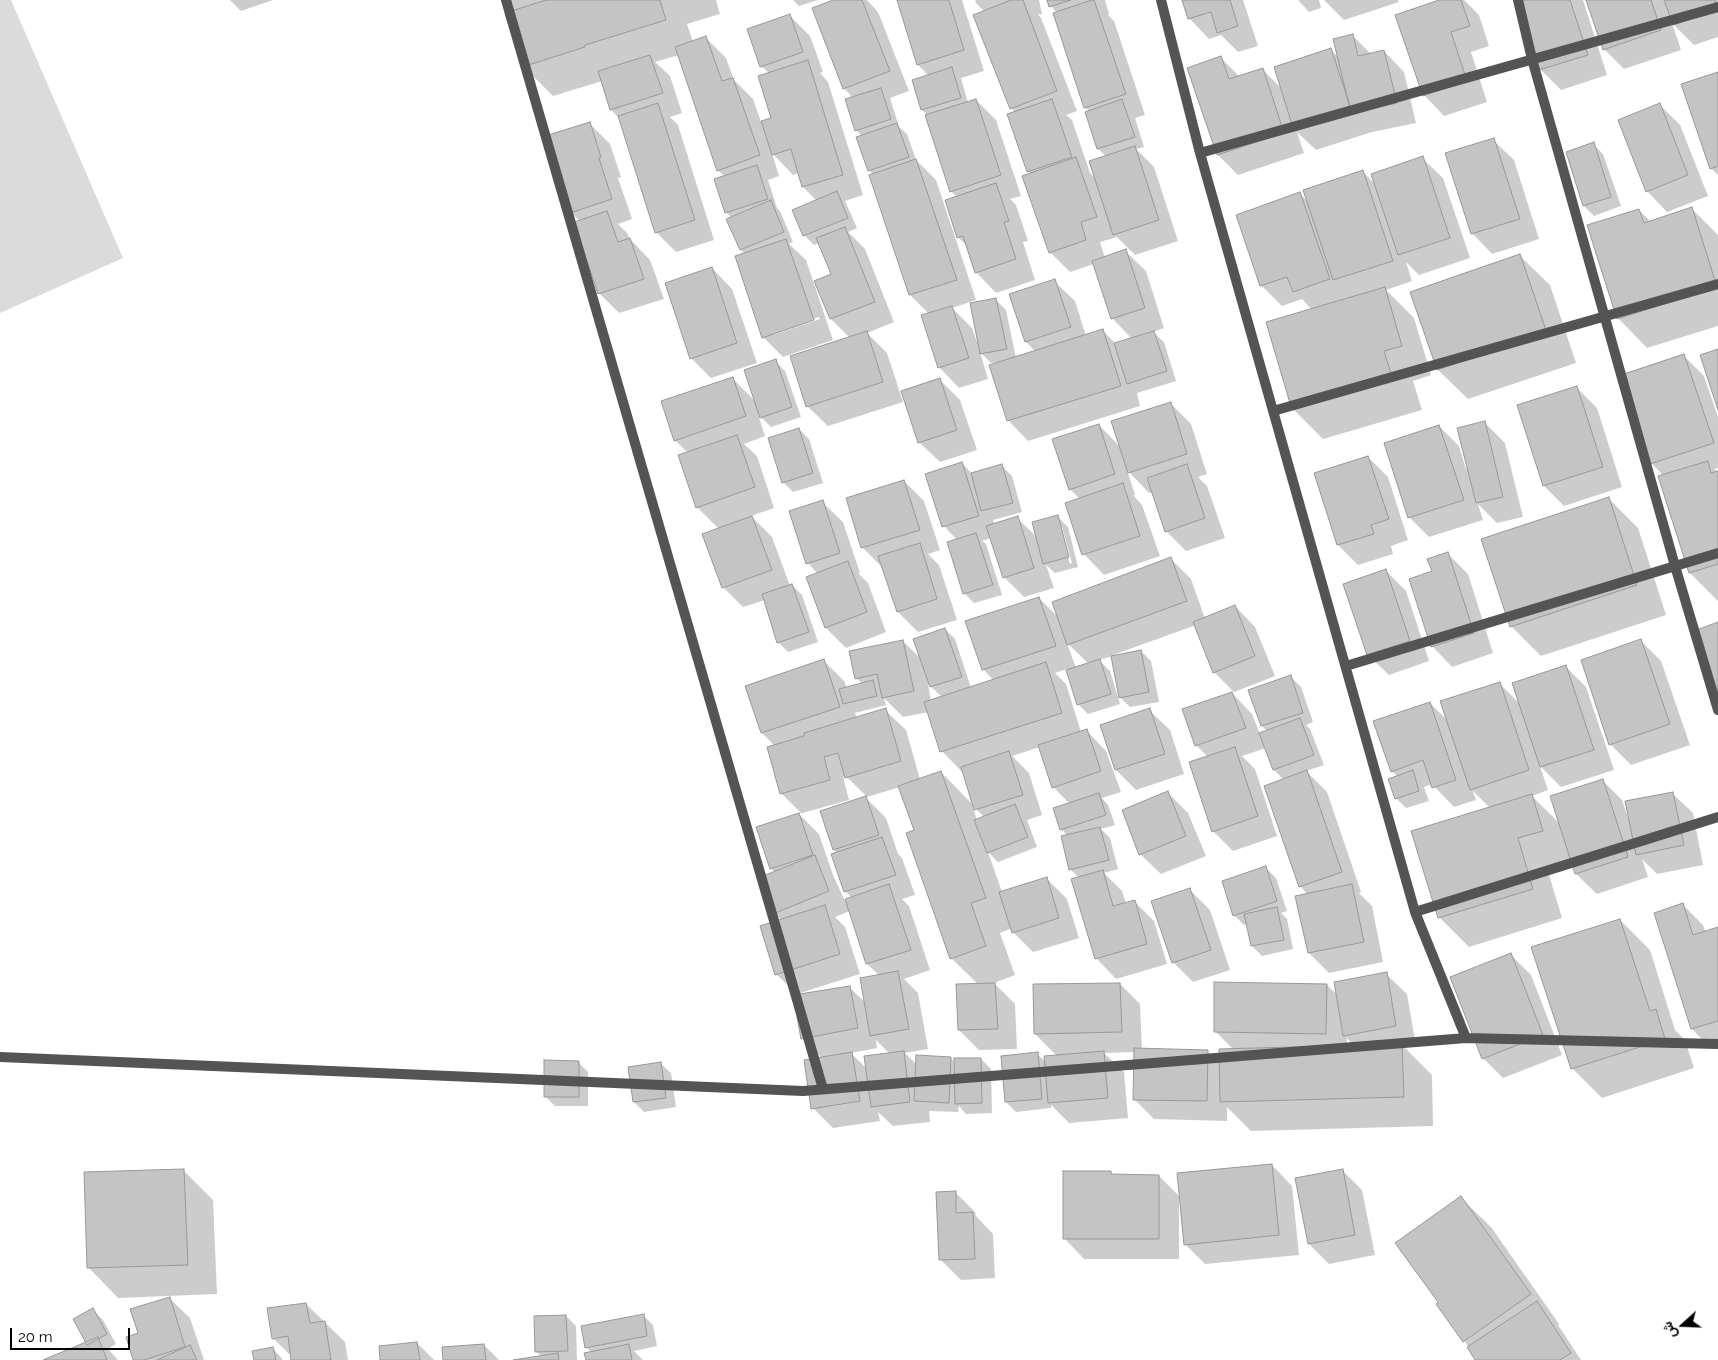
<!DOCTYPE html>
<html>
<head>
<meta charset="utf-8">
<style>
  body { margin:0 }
  #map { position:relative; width:1718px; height:1360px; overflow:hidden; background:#fff; font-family:Raleway,Vazirmatn,sans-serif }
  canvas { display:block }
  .north { position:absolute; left:1658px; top:1300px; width:50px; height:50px; -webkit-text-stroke:4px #fff; paint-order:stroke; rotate:250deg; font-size:14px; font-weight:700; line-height:20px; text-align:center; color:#000 }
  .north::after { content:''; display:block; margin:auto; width:18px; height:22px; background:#000; clip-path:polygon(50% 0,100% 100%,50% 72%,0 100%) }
  .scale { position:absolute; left:10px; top:1328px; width:120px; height:22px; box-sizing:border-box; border:2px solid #000; border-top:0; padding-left:6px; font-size:15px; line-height:18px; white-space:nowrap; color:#000; -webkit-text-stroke:4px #fff; paint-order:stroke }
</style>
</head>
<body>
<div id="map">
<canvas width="1718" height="1360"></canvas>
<div class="north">ش</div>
<div class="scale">20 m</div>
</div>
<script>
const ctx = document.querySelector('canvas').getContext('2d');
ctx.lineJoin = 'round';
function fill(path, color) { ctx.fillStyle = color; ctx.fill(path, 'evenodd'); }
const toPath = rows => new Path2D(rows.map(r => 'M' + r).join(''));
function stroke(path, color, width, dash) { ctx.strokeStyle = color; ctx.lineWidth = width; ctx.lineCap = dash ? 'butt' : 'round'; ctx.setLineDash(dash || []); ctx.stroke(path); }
const green = toPath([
  [0,0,11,0,123,258,0,313]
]);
const shadow = toPath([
  [230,0,273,0,241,11],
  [500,0,716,0,720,14,687,24,693,42,706,38,726,58,734,80,753,99,761,122,773,119,769,73,761,66,790,16,810,36,823,72,820,73,828,82,863,195,845,201,857,228,848,232,865,249,894,322,867,333,887,353,903,402,828,426,807,406,850,338,831,319,832,275,819,243,814,245,804,235,817,201,803,187,799,173,793,175,772,153,779,176,768,180,777,208,780,211,793,242,789,244,806,260,833,340,783,357,763,337,745,254,741,250,732,218,726,212,725,177,718,170,679,55,655,62,670,76,682,113,670,117,678,125,714,240,676,252,656,232,620,119,611,110,602,81,553,96,523,66,511,12],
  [819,317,820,319,773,335,773,332],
  [793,0,818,0,799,6],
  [836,0,867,0,878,12,909,91,890,98,899,127,907,134,916,160,936,180,976,300,952,308,972,328,977,342,979,342,996,300,1006,310,1016,358,1036,352,1026,342,1010,295,1054,281,1075,301,1086,336,1103,331,1116,344,1132,339,1112,318,1094,264,1070,272,1050,252,1031,174,1028,171,1015,112,1011,108,985,12,976,3,975,0,1039,0,1042,14,1038,14,1041,18,1077,111,1066,115,1072,120,1090,173,1097,180,1106,156,1098,149,1089,111,1085,107,1057,13,1051,6,1049,0,1105,0,1109,14,1108,15,1114,21,1145,115,1135,118,1144,147,1136,149,1154,167,1178,241,1135,255,1117,237,1100,242,1105,258,1125,251,1146,271,1164,328,1153,332,1164,342,1176,381,1137,393,1140,406,1028,441,1008,420,998,362,991,363,980,352,988,379,959,388,939,367,929,314,910,295,870,176,873,175,869,170,862,136,856,130,853,98,844,88],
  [898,0,962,0,984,71,961,78,968,103,976,100,996,120,1021,196,1010,199,1016,205,1028,241,1023,242,1035,280,996,293,976,272,967,246,958,237,957,197,952,192,926,116,928,116,922,110,913,81,929,76,918,65],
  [1183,0,1243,0,1258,46,1238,52,1221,35,1209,39,1189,18],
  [1298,0,1319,0,1321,8,1309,12],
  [1324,0,1398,0,1399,2,1344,20],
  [1443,0,1464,0,1479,15,1489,46,1471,52,1487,102,1444,116,1424,95],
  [1517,0,1583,0,1607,75,1561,90,1541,70],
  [1588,0,1718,0,1718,37,1694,45,1672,23,1681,50,1624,69,1604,49],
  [1352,35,1371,54,1384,51,1404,72,1416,123,1372,132,1316,150,1297,132,1304,153,1238,175,1218,155,1189,68,1221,58,1240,77,1262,69,1282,89,1331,50,1339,58],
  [1718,73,1718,175,1711,168],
  [1660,105,1680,125,1708,196,1667,212,1647,191],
  [589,123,610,144,621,177,618,178,632,219,618,224,627,233,630,239,650,260,664,299,619,313,599,293,580,221,571,212],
  [1493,140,1514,160,1539,239,1492,254,1472,233],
  [1593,144,1603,154,1621,206,1594,216,1584,206],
  [1422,158,1443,178,1470,258,1419,275,1406,262,1412,281,1386,290,1414,318,1431,375,1413,381,1422,410,1323,439,1293,409,1312,310,1302,299,1282,306,1262,286,1237,215,1300,194,1308,202,1362,171,1375,184],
  [1692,209,1718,235,1718,326,1647,348,1618,318,1639,210,1651,222],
  [1520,256,1550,285,1576,363,1468,399,1438,370],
  [712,268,732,289,757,363,711,378,691,358],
  [1684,356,1704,376,1718,417,1718,468,1714,469,1718,472,1718,601,1690,573,1660,477,1664,476,1651,463],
  [775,361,785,371,801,417,771,427,758,414,765,436,744,444,757,456,774,508,751,516,772,537,790,586,792,585,802,595,818,642,788,652,778,642,765,600,743,607,723,587,719,529,697,507,688,453,675,440,732,378,755,401],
  [939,379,960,400,977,450,940,462,919,442],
  [1576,387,1597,408,1622,487,1564,506,1544,486],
  [1170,403,1191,424,1207,474,1198,477,1207,486,1225,538,1186,551,1166,531,1153,492,1149,493,1127,470,1135,495,1133,495,1142,505,1160,556,1104,575,1084,554,1080,499,1070,489,1099,425,1121,448],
  [1485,423,1505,443,1523,517,1497,523,1478,504,1483,520,1429,537,1409,517,1439,426,1459,446,1466,469,1468,468],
  [799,429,809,439,823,483,793,492,783,482],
  [1368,457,1388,477,1408,540,1391,546,1393,554,1358,565,1338,545],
  [962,463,972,474,1002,466,1012,476,1022,512,993,520,995,525,1017,518,1038,538,1058,517,1068,527,1078,567,1055,573,1046,565,1054,588,1024,597,1004,577,991,538,982,541,986,544,1002,595,974,603,964,593,957,540,944,526],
  [1060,527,1062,527,1072,563,1070,564],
  [904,481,924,501,940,550,928,554,939,565,957,620,918,632,898,612,883,568,863,548,847,499],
  [1608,498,1638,528,1666,615,1541,656,1511,626],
  [822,502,843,522,860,573,858,573,868,583,886,632,846,648,826,628,818,574,808,563],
  [1448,554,1468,574,1493,653,1452,667,1432,646,1433,572],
  [1170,558,1191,579,1205,619,1235,606,1255,627,1275,676,1234,692,1214,672,1196,625,1113,655,1113,657,1141,651,1151,661,1159,702,1130,707,1120,697,1112,656,1099,660,1110,671,1120,704,1088,714,1078,704,1067,669,1055,673,1066,684,1081,732,1086,730,1106,751,1121,792,1102,798,1108,805,1115,825,1101,829,1110,838,1118,869,1104,873,1122,891,1126,903,1134,901,1154,921,1167,964,1116,979,1096,958,1079,878,1070,869,1068,836,1061,829,1070,804,1053,787,1040,747,1012,756,1029,773,1042,815,1027,820,1037,847,998,862,988,852,1002,892,1046,878,1067,899,1079,938,1033,952,1013,932,1012,928,1000,933,1015,975,994,983,1015,1004,1017,1049,979,1050,959,1030,978,984,951,958,915,831,900,787,867,797,846,776,843,777,849,800,799,814,819,834,833,875,845,901,852,898,845,891,838,853,834,850,866,798,886,818,898,854,902,858,915,895,902,899,909,906,930,970,904,979,918,993,928,1049,905,1053,917,1065,951,1058,955,1063,981,1059,991,1069,992,1113,966,1114,959,1106,958,1112,929,1111,930,1122,893,1126,878,1112,880,1121,833,1128,813,1108,822,1058,802,1038,849,987,866,1003,880,976,867,964,850,911,835,917,845,927,860,974,797,994,776,974,782,921,774,913,775,873,771,868,757,828,801,813,781,793,775,746,762,733,824,661,844,681,847,688,863,684,856,678,903,641,921,659,945,629,955,639,971,688,994,681,983,669,1039,598,1059,618],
  [1067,643,1089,664,1076,668],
  [928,684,942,697,931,701],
  [884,698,903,717,929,712,942,751,962,772,963,771,974,806,941,772,920,779,906,730,885,710,857,718,855,713,886,705],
  [972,805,984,817,977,820],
  [876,1040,890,1054,867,1069,851,1053,877,1048],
  [1386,571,1406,591,1429,661,1389,675,1368,655],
  [1641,641,1661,661,1690,745,1631,765,1610,744],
  [1566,667,1586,687,1614,770,1561,787,1540,766,1548,790,1532,796,1560,824,1602,780,1622,800,1628,818,1672,793,1693,813,1703,865,1657,874,1642,859,1648,877,1597,894,1576,874,1572,861,1547,868,1562,918,1469,947,1439,917,1490,808,1473,791,1476,800,1454,807,1432,784,1424,787,1429,801,1406,808,1396,798,1398,777,1392,771,1430,703,1449,722,1499,683,1520,704],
  [1291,677,1301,687,1313,722,1306,725,1310,729,1324,765,1306,771,1327,792,1361,892,1359,893,1372,906,1383,962,1329,973,1309,953,1297,897,1308,895,1300,886,1284,780,1274,770,1266,748,1242,756,1255,769,1277,836,1233,851,1213,831,1208,757,1196,745,1232,693,1252,714,1260,734,1267,731,1262,726],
  [1149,710,1170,730,1184,774,1136,790,1116,770,1102,725],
  [1168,793,1188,813,1206,856,1161,874,1140,854],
  [1266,868,1276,878,1287,911,1281,913,1287,919,1293,949,1262,956,1252,946,1247,924,1244,925,1234,915],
  [1190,890,1210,910,1230,970,1193,982,1173,962],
  [1683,905,1703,925,1706,933,1718,929,1718,1047,1712,1049,1692,1029],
  [1620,920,1650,950,1675,1030,1685,1040,1694,1068,1602,1098,1572,1068],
  [1511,955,1531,975,1562,1055,1503,1078,1483,1058],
  [1386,974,1407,994,1416,1046,1405,1048,1432,1075,1433,1126,1251,1131,1227,1107,1227,1121,1154,1119,1134,1099,1135,1052,1104,1053,1124,1072,1128,1118,1069,1123,1051,1105,1051,1108,1016,1112,1006,1102,1037,1054,1046,1062,1057,1056,1035,1034,1120,984,1140,1004,1142,1050,1208,1052,1220,1064,1234,1050,1215,1031,1327,985,1337,995],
  [1347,1038,1355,1047,1346,1047],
  [578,1062,588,1072,588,1106,555,1106,545,1096],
  [661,1064,671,1073,676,1107,644,1112,634,1102],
  [1272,1165,1292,1186,1299,1255,1205,1264,1185,1244,1181,1200,1179,1200,1179,1259,1084,1259,1064,1238,1111,1172,1114,1176,1159,1176,1181,1198],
  [183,1170,213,1200,217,1294,118,1298,89,1268],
  [1342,1170,1362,1190,1375,1255,1329,1264,1309,1244],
  [955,1192,975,1212,976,1216,993,1234,995,1278,961,1280,940,1259],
  [1461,1198,1491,1227,1559,1324,1558,1325,1581,1360,1477,1360,1439,1302],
  [169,1298,190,1318,204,1360,134,1360,139,1334],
  [306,1304,345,1342,348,1360,293,1360,292,1357,273,1338],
  [93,1310,103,1320,116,1344,108,1349,118,1360,47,1360,87,1343],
  [643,1315,653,1325,657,1346,634,1351,643,1360,587,1360,592,1353,587,1348],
  [566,1316,576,1326,577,1360,521,1360,542,1357,536,1351],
  [417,1343,434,1360,382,1360],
  [484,1345,499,1360,444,1360],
  [273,1348,283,1360,256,1360]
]);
const building = toPath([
  [546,0,660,0,666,20,585,45,585,47,522,67,505,13,546,0],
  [833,0,862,0,890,71,843,89,812,8,833,0],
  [897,0,949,0,964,50,917,65,897,0],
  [1011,0,1023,0,1057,91,1010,109,973,15,1011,0],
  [1047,0,1071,0,1049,7,1047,0],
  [1092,0,1094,0,1126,94,1084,108,1053,13,1092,0],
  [1182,0,1230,0,1238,26,1217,33,1211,12,1188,19,1182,0],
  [1439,0,1461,0,1470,26,1451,32,1467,81,1423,96,1395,15,1439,0],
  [1516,0,1570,0,1588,55,1539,70,1516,0],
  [1586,0,1651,0,1661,30,1603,50,1586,0],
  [1664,0,1715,0,1718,10,1673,25,1664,0],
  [790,14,803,52,760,67,747,29,790,14],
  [1353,34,1358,56,1384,50,1397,103,1351,113,1333,39,1353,34],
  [706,36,722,81,733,78,760,155,717,171,675,47,706,36],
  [1331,48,1352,112,1294,131,1274,67,1331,48],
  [650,55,663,93,610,110,598,71,650,55],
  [1221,56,1229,79,1263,68,1284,133,1217,155,1187,68,1221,56],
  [808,60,843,175,802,187,791,149,772,155,761,121,771,118,758,76,808,60],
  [952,67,961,98,921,110,912,80,952,67],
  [1718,72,1718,166,1710,169,1681,84,1718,72],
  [881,88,891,119,855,131,845,99,881,88],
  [976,99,1001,175,950,192,925,115,976,99],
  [1052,99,1072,157,1027,172,1007,114,1052,99],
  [1122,99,1135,137,1097,149,1085,112,1122,99],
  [658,103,695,220,655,233,618,116,658,103],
  [1660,103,1688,175,1646,192,1618,120,1660,103],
  [590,122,601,157,599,158,612,199,570,213,545,136,590,122],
  [897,123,909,157,868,171,856,137,897,123],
  [1494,138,1520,219,1471,234,1445,153,1494,138],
  [1594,142,1611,197,1583,206,1566,152,1594,142],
  [1135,146,1159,220,1113,235,1089,161,1135,146],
  [1423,156,1450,238,1398,255,1371,174,1423,156],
  [1076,157,1097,217,1081,222,1086,240,1049,253,1022,176,1076,157],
  [916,159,957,280,909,295,869,175,916,159],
  [757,165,768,199,725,213,714,179,757,165],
  [1363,170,1393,261,1333,280,1303,190,1363,170],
  [996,183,1009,221,1004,222,1016,259,975,273,963,236,957,238,945,200,996,183],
  [837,191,848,218,803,236,792,210,837,191],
  [1300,192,1330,279,1293,292,1287,277,1260,286,1236,215,1300,192],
  [771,200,784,232,740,250,726,219,771,200],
  [1692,207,1717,287,1617,319,1587,225,1639,209,1644,223,1692,207],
  [607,211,618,242,630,238,644,279,598,294,574,222,607,211],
  [845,227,875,302,830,319,814,281,831,274,816,238,845,227],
  [786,239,814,320,762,338,735,256,786,239],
  [1126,249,1145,308,1111,319,1092,261,1126,249],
  [1520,254,1547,333,1437,370,1410,292,1520,254],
  [712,267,737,343,690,359,665,283,712,267],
  [1055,279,1071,327,1025,342,1009,294,1055,279],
  [1385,287,1402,346,1384,351,1393,380,1292,410,1266,322,1385,287],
  [996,298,1007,349,980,354,970,303,996,298],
  [952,306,969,358,938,368,921,315,952,306],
  [1103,329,1121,386,1007,421,989,365,1103,329],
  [867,331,883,382,806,407,790,356,867,331],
  [1154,331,1167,371,1127,384,1114,343,1154,331],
  [1718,349,1718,410,1700,355,1718,349],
  [1684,354,1714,443,1650,464,1621,375,1684,354],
  [776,359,792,407,760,418,744,370,776,359],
  [733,377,746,416,674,441,661,401,733,377],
  [940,378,957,430,918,443,901,391,940,378],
  [1577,386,1603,467,1543,486,1517,405,1577,386],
  [1171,402,1187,454,1128,473,1111,421,1171,402],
  [1485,421,1503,497,1476,503,1457,428,1485,421],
  [1099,424,1115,474,1069,490,1052,439,1099,424],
  [1439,425,1464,500,1408,518,1384,443,1439,425],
  [799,428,813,473,782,483,768,438,799,428],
  [737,435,755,487,696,508,678,455,737,435],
  [1368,456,1389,519,1371,525,1374,534,1337,545,1314,473,1368,456],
  [1708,461,1711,473,1718,471,1718,564,1689,573,1658,476,1708,461],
  [962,462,979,516,942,527,925,474,962,462],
  [1002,464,1013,503,981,511,971,473,1002,464],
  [1187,464,1205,518,1165,532,1147,478,1187,464],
  [904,480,920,530,861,548,846,498,904,480],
  [1123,483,1140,536,1082,555,1065,503,1123,483],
  [1609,497,1637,585,1510,627,1481,539,1609,497],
  [823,500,840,553,806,564,789,511,823,500],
  [1058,515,1069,557,1043,564,1032,522,1058,515],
  [752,516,772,570,722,588,702,534,752,516],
  [1018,516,1034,568,1003,578,986,526,1018,516],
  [976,533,993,585,963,594,947,542,976,533],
  [920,543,937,599,897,612,878,556,920,543],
  [1448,552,1474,633,1431,647,1409,579,1432,571,1427,559,1448,552],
  [1171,557,1187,601,1067,645,1052,602,1171,557],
  [848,561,867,612,825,628,806,577,848,561],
  [1386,569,1410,641,1367,655,1343,584,1386,569],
  [792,584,809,632,777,643,762,594,792,584],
  [1039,597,1056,646,982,670,965,621,1039,597],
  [1235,605,1255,656,1213,673,1193,622,1235,605],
  [1718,622,1718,698,1694,631,1718,622],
  [945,628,962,677,930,687,913,639,945,628],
  [1641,639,1670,724,1609,745,1581,660,1641,639],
  [903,640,914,691,882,698,877,674,855,679,849,651,903,640],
  [1141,650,1149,692,1119,698,1111,656,1141,650],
  [824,659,840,707,761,733,745,686,824,659],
  [1100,659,1111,694,1077,705,1066,670,1100,659],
  [1046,662,1062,713,940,752,924,702,1046,662],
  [1566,665,1594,750,1540,767,1512,683,1566,665],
  [1291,675,1303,713,1261,726,1248,690,1291,675],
  [873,680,877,696,843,704,839,689,873,680],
  [1500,682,1529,770,1470,790,1440,701,1500,682],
  [1232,692,1246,728,1195,746,1182,709,1232,692],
  [1430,702,1456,780,1432,788,1423,760,1391,772,1373,721,1430,702],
  [886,708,901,761,845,778,838,753,824,757,830,780,780,794,767,747,804,736,804,733,886,708],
  [1150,708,1165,754,1115,770,1100,725,1150,708],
  [1300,718,1314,755,1273,770,1259,733,1300,718],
  [1087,729,1101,771,1052,788,1038,745,1087,729],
  [1235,747,1258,816,1212,832,1189,762,1235,747],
  [1009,751,1023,795,974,810,961,767,1009,751],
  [1307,770,1342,872,1299,887,1264,786,1307,770],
  [1413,770,1419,791,1395,799,1388,779,1413,770],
  [941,771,986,898,971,903,986,946,950,959,906,833,914,830,898,786,941,771],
  [1603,779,1628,857,1575,874,1550,796,1603,779],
  [1168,791,1186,836,1139,855,1122,810,1168,791],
  [1673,792,1684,845,1636,855,1625,801,1673,792],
  [1099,793,1106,815,1060,830,1053,808,1099,793],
  [1532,794,1543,831,1518,838,1533,889,1438,918,1411,831,1532,794],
  [866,796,879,835,833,850,820,811,866,796],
  [1015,804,1028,837,987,853,974,820,1015,804],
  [799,813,813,855,770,869,756,827,799,813],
  [1100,827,1109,860,1069,870,1061,836,1100,827],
  [882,837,896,875,844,892,831,854,882,837],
  [815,855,829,891,773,914,758,878,815,855],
  [1266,866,1277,901,1233,916,1222,881,1266,866],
  [1103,870,1113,906,1135,900,1147,944,1095,959,1071,879,1103,870],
  [1047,877,1059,918,1012,933,999,892,1047,877],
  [889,884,911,950,866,964,845,899,889,884],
  [1352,884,1364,942,1308,953,1295,896,1352,884],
  [1190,888,1211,950,1172,963,1151,901,1190,888],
  [1683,903,1693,935,1718,927,1718,1021,1691,1029,1654,913,1683,903],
  [825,905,840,954,775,975,760,926,825,905],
  [1277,907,1284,940,1251,946,1244,914,1277,907],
  [1620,919,1650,1011,1656,1009,1665,1039,1571,1069,1531,947,1620,919],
  [1511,953,1543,1035,1482,1059,1450,977,1511,953],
  [898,971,909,1029,870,1036,860,978,898,971],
  [1387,972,1396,1026,1343,1036,1334,982,1387,972],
  [1214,982,1327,984,1326,1034,1214,1032,1214,982],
  [995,983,998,1029,958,1030,956,984,995,983],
  [1120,983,1122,1032,1034,1034,1033,984,1120,983],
  [850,986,858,1028,801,1039,793,995,850,986],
  [1402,1044,1404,1097,1220,1102,1219,1049,1402,1044],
  [1134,1048,1208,1050,1207,1101,1133,1100,1134,1048],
  [904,1051,910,1102,871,1107,864,1056,904,1051],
  [1104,1051,1108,1098,1048,1103,1044,1056,1104,1051],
  [852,1052,860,1101,811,1109,804,1060,852,1052],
  [1038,1052,1042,1099,1005,1102,1001,1056,1038,1052],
  [916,1055,951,1057,949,1103,914,1101,916,1055],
  [954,1058,981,1058,982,1103,955,1104,954,1058],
  [544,1060,579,1061,579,1097,544,1097,544,1060],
  [661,1062,666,1098,633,1102,628,1067,661,1062],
  [1272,1164,1279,1235,1184,1245,1177,1173,1272,1164],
  [184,1169,188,1265,87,1268,84,1172,184,1169],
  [1343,1169,1355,1235,1308,1244,1295,1178,1343,1169],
  [1063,1171,1111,1171,1111,1174,1159,1175,1159,1239,1063,1239,1063,1171],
  [956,1191,956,1213,973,1212,975,1259,939,1260,936,1192,956,1191],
  [1461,1196,1531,1294,1463,1342,1436,1304,1438,1302,1395,1243,1461,1196],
  [170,1297,185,1347,144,1360,133,1360,126,1337,138,1333,130,1309,170,1297],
  [1537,1301,1571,1353,1560,1360,1475,1360,1467,1347,1537,1301],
  [306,1303,310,1323,325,1321,331,1360,291,1360,288,1336,272,1339,267,1308,306,1303],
  [93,1308,107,1334,87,1345,73,1319,93,1308],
  [644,1314,647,1336,585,1348,581,1326,644,1314],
  [566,1315,568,1351,535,1352,534,1316,566,1315],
  [98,1337,107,1360,43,1360,98,1337],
  [417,1342,420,1360,380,1360,379,1346,417,1342],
  [484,1344,486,1360,443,1360,442,1347,484,1344],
  [629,1344,632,1360,586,1360,584,1353,629,1344],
  [190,1345,197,1360,157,1360,190,1345],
  [273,1347,276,1360,254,1360,252,1351,273,1347],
  [558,1353,559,1360,513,1360,558,1353]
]);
const minor = toPath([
  [506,0,823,1089],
  [1161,0,1200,153,1415,912,1466,1038],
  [1518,0,1532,59,1675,566,1718,710],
  [1200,153,1718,7],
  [1273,411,1718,284],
  [1346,666,1718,553],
  [1415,912,1718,817],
  [0,1057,803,1091,1466,1038,1718,1044]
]);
fill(green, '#dbdbdb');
fill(shadow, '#0003');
fill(building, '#c4c4c4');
stroke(building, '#989898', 1);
stroke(minor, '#545454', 10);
</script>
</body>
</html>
